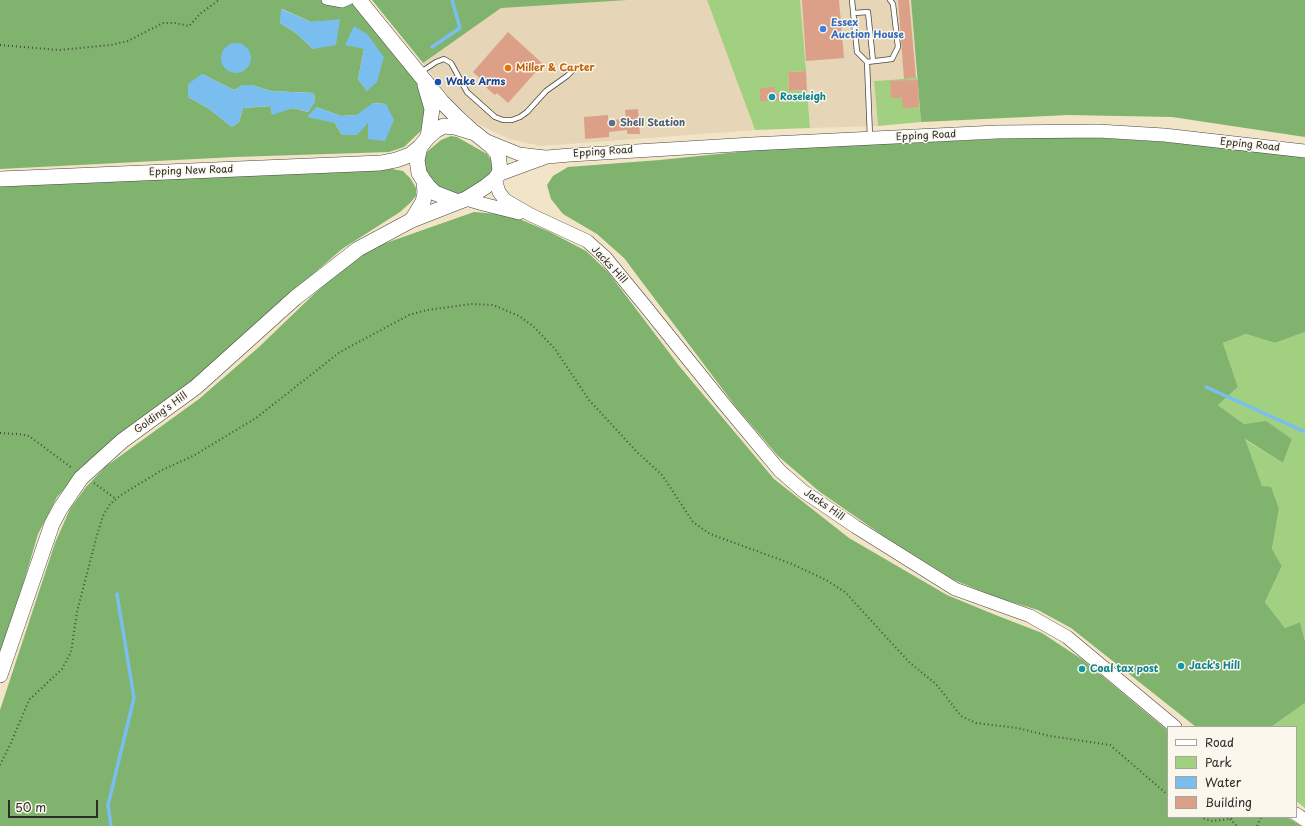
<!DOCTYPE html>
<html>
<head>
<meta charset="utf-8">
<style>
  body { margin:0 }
  #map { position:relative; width:1305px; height:826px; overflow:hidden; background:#f1e4c7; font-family:"Playpen Sans",sans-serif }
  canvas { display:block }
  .legend { position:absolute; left:1167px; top:726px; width:130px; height:92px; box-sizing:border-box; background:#fbf7ec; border:1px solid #a8a59f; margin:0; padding:5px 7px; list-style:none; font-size:12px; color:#2b2b2b }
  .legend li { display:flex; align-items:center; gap:8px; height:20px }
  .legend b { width:20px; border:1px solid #a8a59f }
  .scale { position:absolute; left:8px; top:800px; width:90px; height:18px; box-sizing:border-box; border:2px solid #2b2b2b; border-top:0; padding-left:5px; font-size:12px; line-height:14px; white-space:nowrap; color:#2b2b2b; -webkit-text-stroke:3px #fbf7ec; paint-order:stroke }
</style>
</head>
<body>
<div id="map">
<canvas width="1305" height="826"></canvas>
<ul class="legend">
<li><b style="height:5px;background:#fff"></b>Road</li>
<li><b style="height:11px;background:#a1d180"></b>Park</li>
<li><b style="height:11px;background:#7abef0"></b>Water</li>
<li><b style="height:11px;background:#dca089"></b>Building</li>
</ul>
<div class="scale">50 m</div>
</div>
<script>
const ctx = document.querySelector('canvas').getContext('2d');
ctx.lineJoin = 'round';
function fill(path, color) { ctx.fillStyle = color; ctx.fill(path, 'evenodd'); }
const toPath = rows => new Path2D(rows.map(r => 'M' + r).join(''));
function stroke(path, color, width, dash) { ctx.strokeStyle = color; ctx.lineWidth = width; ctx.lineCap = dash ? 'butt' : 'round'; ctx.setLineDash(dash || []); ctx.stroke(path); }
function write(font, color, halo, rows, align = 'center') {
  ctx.font = font + ' "Playpen Sans",sans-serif'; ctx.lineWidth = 3; ctx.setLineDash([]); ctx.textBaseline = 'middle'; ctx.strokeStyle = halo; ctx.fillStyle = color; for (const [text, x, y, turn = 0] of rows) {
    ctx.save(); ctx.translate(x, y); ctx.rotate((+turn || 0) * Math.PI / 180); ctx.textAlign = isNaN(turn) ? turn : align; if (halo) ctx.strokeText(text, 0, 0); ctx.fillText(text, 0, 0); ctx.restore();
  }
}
const built = toPath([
  [628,0,707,0,755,130,541,146,509,139,478,124,448,97,423,63,501,7],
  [800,0,911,0,917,78,874,81,878,126,810,128]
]);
const green = toPath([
  [707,0,800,0,806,71,788,72,789,91,807,90,810,128,755,130],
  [917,78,921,122,878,126,874,81],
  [1305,332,1305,641,1300,622,1285,628,1265,602,1282,566,1272,549,1279,509,1262,486,1244,439,1283,463,1292,439,1266,422,1244,424,1218,405,1238,387,1223,343,1246,334,1275,343],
  [1305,703,1305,808,1296,801,1296,727,1271,727]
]);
const forest = toPath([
  [0,0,357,0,423,89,426,126,404,147,389,152,235,157,0,169],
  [282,9,311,22,340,20,313,49,296,33,280,23],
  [364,49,367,91,358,79],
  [202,74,234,90,243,85,252,85,271,91,314,93,315,101,308,112,293,108,272,114,271,106,243,108,239,122,232,127,208,108,188,97],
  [374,103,386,104,342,135,335,123,316,107,341,116,357,115],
  [372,0,628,0,501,8,423,63],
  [911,0,1305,0,1305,137,1172,117,1068,115,921,122],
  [451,136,457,137,487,154,491,160,493,168,491,175,464,196,443,194,421,171,422,156,441,140],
  [1071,136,1181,143,1305,156,1305,332,1275,343,1246,334,1223,343,1238,387,1218,405,1244,424,1266,421,1292,439,1283,463,1245,439,1262,486,1271,487,1279,509,1272,549,1282,566,1265,602,1285,628,1300,622,1305,641,1305,703,1271,727,1196,727,1071,628,1038,610,995,597,954,580,885,537,820,492,778,456,736,407,624,258,597,234,563,214,551,199,547,185,553,176,568,167,660,160,777,148],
  [392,169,403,171,410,178,416,188,416,196,410,203,400,212,342,249,290,294,193,381,80,471,57,497,38,534,0,662,0,185],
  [474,212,510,215,550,232,586,251,608,272,680,367,774,479,849,538,947,595,993,614,1042,633,1083,660,1168,731,1168,817,1287,817,1301,826,0,826,0,710,55,543,70,509,86,487,105,467,199,399,259,347,312,296,347,264,366,250]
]);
const water = toPath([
  [281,9,311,22,340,19,336,45,313,49,296,33,280,23],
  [354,26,367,34,384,57,377,82,367,91,358,79,364,49,345,45],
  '221 58a15 15 0 1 1 30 0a15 15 0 1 1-30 0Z',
  [202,74,234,90,243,85,252,85,271,91,314,93,315,101,308,112,293,108,272,115,270,106,243,108,239,122,232,127,208,108,188,97,188,84],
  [373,103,386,104,394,120,385,141,368,139,368,123,357,135,342,135,335,123,307,117,316,107,341,116,357,115]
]);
const stream = toPath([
  [432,47,460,28,452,0],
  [1206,387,1305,432],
  [111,826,108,805,134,698,117,594]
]);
const building = toPath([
  [802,0,839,0,844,58,806,61],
  [898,0,909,0,916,78,904,79],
  [508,32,543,64,508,103,497,93,495,95,489,90,483,84,484,82,473,72],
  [806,71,807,90,789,91,788,72],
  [918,80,919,107,903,108,902,98,891,98,890,81],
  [775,87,775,94,785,93,785,101,760,101,760,88],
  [638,109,640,134,627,134,627,130,609,132,609,137,585,139,584,117,608,115,608,120,626,119,625,110]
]);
const path = toPath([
  [0,45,59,50,111,45,128,41,163,23,175,23,189,26,201,13,219,0],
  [0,433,19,434,29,436,72,468],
  [94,483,116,499],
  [0,765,10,745,29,700,62,669,71,652,77,612,97,535,103,516,110,504,121,495,162,470,193,456,256,418,340,352,409,315,427,310,472,304,493,305,519,316,533,326,555,349,589,400,636,451,662,475,693,522,710,534,792,564,826,580,845,592,909,662,936,684,961,716,976,723,1017,728,1050,736,1110,745,1168,795],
  [1200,817,1211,821,1230,819,1234,817],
  [1230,819,1237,826],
  [1257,826,1261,817]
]);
const lane = toPath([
  [852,0,857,52,867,62,870,137],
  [854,13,868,12,873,61],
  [867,62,892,59,898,47,893,4,890,0],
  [421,72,436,62,444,59,451,63,467,92,495,117,503,120,512,120,520,117,527,112,546,91,567,76,572,71]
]);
const street = toPath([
  [326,0,342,3,349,0]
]);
const secondary = toPath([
  [487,141,519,154,545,157],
  [498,175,547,157,570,155,752,144,997,132,1098,131,1164,135,1305,151],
  [495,179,499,192,505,200,531,215,587,241,605,257,646,307,724,404,780,471,803,491,856,527,955,589,1030,616,1067,637,1175,727],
  [466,199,483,204,519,213],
  [1296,814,1305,820]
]);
const primary = toPath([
  [359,0,442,102,458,118,471,130],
  [425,85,432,109,428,137],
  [0,179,381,163,396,160,410,155,420,147],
  [412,220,423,202,425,193,424,181],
  [0,675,52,524,60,509,81,478,122,441,196,387,295,298,358,249,412,220,458,202,466,199,485,187,495,179,498,175,500,170,498,154,491,146,475,133,455,127,444,126,436,130,428,137,420,147,417,160,419,173,424,181,428,186,435,193,458,202]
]);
const markers = [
  [823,29,4,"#3f7fe0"],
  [508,68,4,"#e8710a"],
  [438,82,4,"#1a4fb4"],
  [772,97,4,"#0f9aa8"],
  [612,123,4,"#5c6f8a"],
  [1181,666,4,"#0f9aa8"],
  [1082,669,4,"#0f9aa8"]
];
const shopNames = [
  ["Essex",831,23],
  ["Auction House",831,35]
];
const foodNames = [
  ["Miller & Carter",516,68]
];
const transitNames = [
  ["Wake Arms",446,82]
];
const cultureNames = [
  ["Roseleigh",780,97],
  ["Jack's Hill",1189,666],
  ["Coal tax post",1090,669]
];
const serviceNames = [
  ["Shell Station",620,123]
];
const streetNames = [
  ["Epping Road",926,136,-3],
  ["Epping Road",1250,145,6],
  ["Epping Road",603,152,-4],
  ["Epping New Road",191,171,-2],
  ["Jacks Hill",609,265,47],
  ["Golding's Hill",161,413,-36],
  ["Jacks Hill",824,505,35]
];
fill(built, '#e7d5b7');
fill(green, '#a1d180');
fill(forest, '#80b36e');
fill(water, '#7abef0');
stroke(stream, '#7abef0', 3.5);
fill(building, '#dca089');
stroke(lane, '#494742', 6);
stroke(street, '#494742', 10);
stroke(secondary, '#494742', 14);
stroke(primary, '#494742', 16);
stroke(path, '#494742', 2, [1, 3]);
stroke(lane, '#fff', 4.5);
stroke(street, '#fff', 9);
stroke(secondary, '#fff', 13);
stroke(primary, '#fff', 15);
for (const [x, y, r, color] of markers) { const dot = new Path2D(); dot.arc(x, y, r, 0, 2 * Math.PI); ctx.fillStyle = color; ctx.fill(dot); stroke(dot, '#fbf7ec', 1.5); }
write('bold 10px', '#366cbe', '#fbf7ec', shopNames, 'left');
write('bold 10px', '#c56008', '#fbf7ec', foodNames, 'left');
write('bold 10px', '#164399', '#fbf7ec', transitNames, 'left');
write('bold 10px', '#0d838f', '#fbf7ec', cultureNames, 'left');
write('bold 10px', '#4e5e75', '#fbf7ec', serviceNames, 'left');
write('10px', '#2b2b2b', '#fbf7ec', streetNames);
</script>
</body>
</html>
